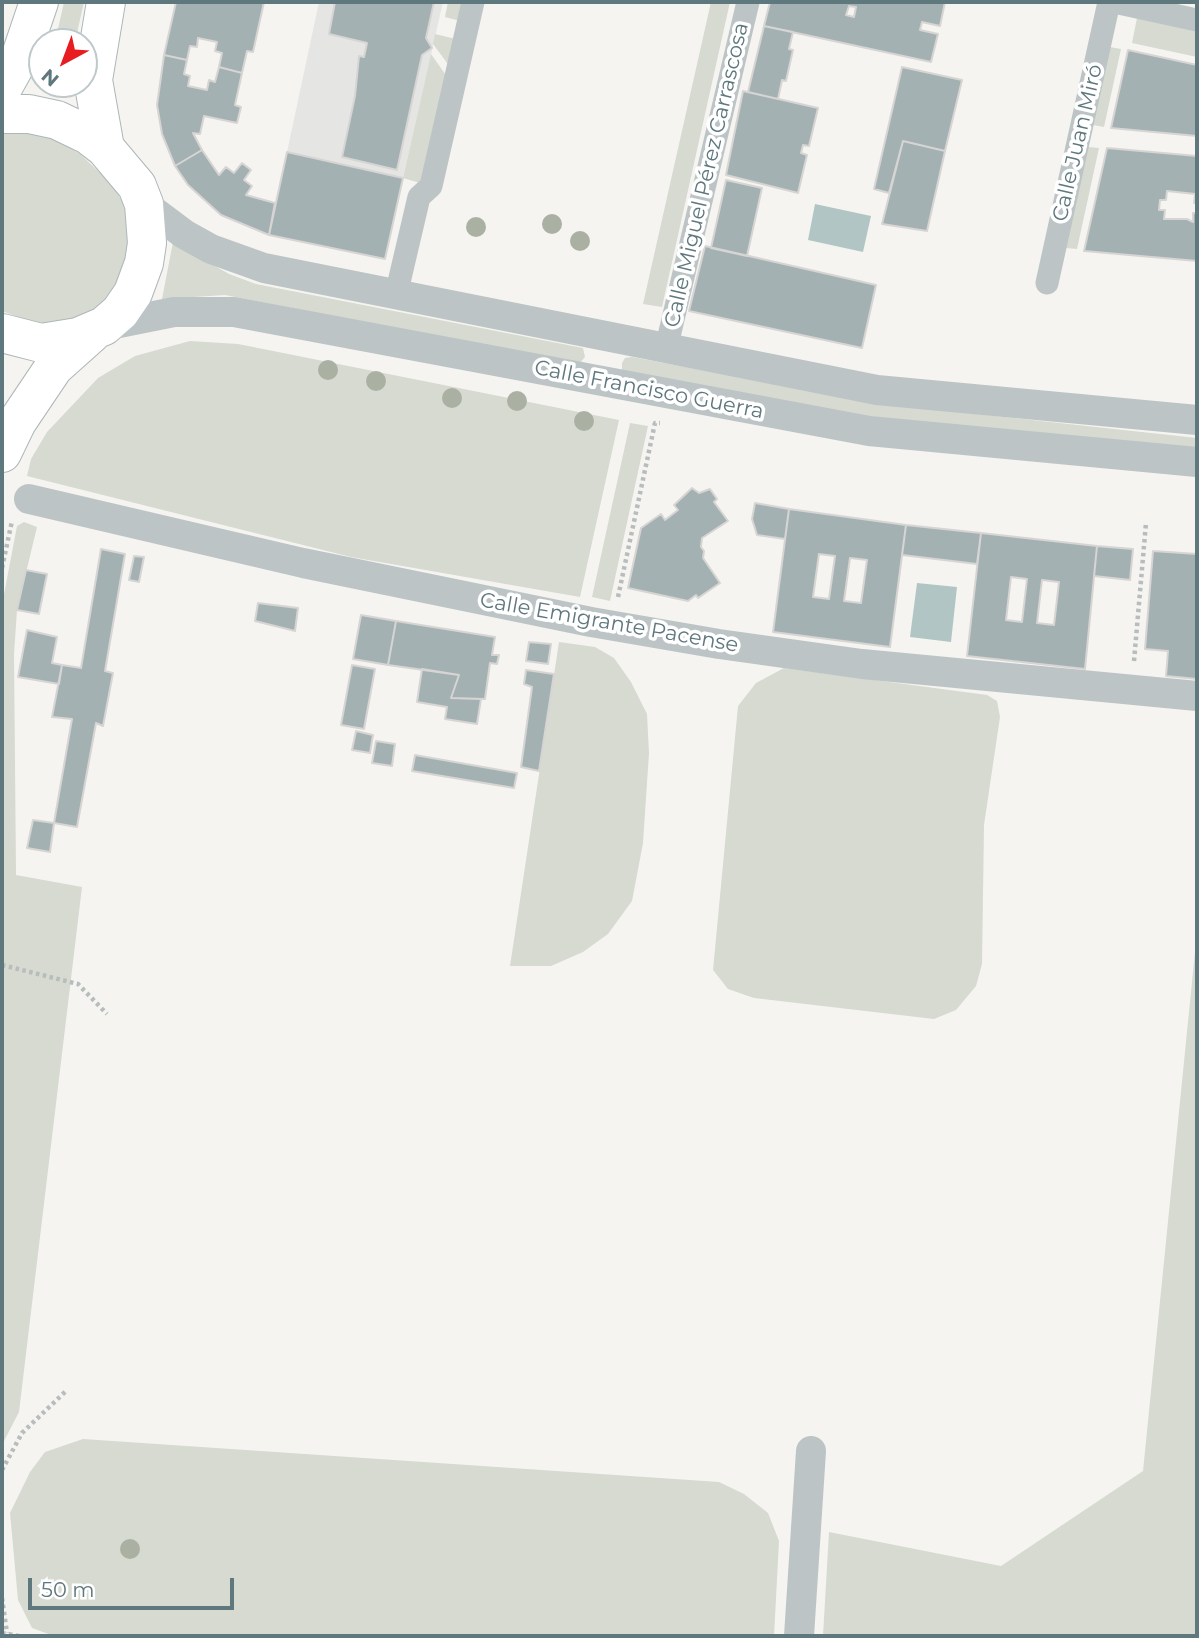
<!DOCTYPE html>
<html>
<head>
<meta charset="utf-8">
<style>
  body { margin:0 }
  #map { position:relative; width:1199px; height:1638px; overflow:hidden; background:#f5f4f1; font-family:Montserrat,sans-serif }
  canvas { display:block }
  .frame { position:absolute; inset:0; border:4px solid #5f787d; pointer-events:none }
  .north { position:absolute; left:28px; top:28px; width:70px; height:70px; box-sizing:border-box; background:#fff; border:2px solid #bfc9cb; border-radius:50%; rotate:221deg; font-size:19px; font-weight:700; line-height:28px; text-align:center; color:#5f787d }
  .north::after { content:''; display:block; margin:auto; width:24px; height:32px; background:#e81d22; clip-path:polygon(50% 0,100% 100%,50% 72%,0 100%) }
  .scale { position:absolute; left:28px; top:1578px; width:206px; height:32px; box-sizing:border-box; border:4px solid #5f787d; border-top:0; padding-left:9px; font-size:21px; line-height:24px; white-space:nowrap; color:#5f787d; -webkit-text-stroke:5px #fff; paint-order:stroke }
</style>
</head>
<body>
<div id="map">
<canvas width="1199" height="1638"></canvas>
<div class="frame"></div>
<div class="north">N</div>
<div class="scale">50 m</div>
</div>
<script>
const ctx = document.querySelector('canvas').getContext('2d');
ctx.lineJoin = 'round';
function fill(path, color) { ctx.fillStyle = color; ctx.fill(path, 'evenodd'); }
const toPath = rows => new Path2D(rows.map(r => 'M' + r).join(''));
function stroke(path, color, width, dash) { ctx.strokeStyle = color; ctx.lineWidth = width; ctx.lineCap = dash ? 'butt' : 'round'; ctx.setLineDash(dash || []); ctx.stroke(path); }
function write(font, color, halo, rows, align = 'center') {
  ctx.font = font + ' Montserrat,sans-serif'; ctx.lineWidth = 7; ctx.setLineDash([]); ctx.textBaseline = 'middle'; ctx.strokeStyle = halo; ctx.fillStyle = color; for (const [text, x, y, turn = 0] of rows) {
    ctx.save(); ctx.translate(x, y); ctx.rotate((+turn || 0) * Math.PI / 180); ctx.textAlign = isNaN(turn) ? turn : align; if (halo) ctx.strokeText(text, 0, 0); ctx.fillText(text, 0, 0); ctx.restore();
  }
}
const built = toPath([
  [319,2,443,2,403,178,287,152]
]);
const green = toPath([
  [64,2,84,2,75,42,55,42],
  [448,2,469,2,464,22,445,17],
  [711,2,730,2,662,307,643,304],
  [1137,18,1197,31,1197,57,1132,43],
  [435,34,460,40,453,71,433,44],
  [1110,47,1121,49,1104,127,1093,125],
  [431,54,450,81,427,185,403,178],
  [14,128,55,138,81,155,111,183,124,204,131,226,132,247,120,283,98,308,84,317,49,325,29,321,2,311,2,130],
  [1088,147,1099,148,1077,249,1066,248],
  [173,242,229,274,256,284,583,348,585,357,579,364,225,295,162,299],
  [190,341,238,344,619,420,580,597,351,557,27,476,31,459,47,432,98,378,135,356],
  [632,357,885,404,1197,438,1197,453,882,420,630,374,622,370,622,363,625,358],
  [630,423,648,426,610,601,592,597],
  [24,522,37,527,17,610,14,654,16,875,82,887,19,1412,2,1445,2,605,17,526],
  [559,642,595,647,614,658,631,682,647,714,649,753,643,843,632,901,608,934,583,952,551,966,510,966],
  [784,668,987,695,997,701,1000,717,984,825,982,964,976,986,956,1010,934,1019,754,998,728,989,713,970,738,706,756,683],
  [1197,932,1197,1636,823,1636,829,1532,1001,1566,1143,1471],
  [83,1439,719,1482,744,1494,768,1513,779,1541,774,1636,54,1636,32,1628,18,1600,10,1513,30,1472,45,1452]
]);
const water = toPath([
  [815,204,871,216,863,252,808,240],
  [917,583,957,587,951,642,910,637]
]);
const building = toPath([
  [176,2,264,2,253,52,247,51,242,73,219,67,222,53,215,51,217,42,198,38,197,47,190,46,187,60,164,55,176,2],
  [335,2,434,2,426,38,432,48,422,55,397,170,342,157,355,96,359,56,364,57,367,43,329,34,335,2],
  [770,2,945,2,940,26,922,22,920,30,938,34,931,62,764,26,770,2],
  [849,6,856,7,854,17,846,15,849,6],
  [764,26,793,32,789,49,793,50,786,81,782,80,778,99,748,92,764,26],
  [1128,50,1197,65,1197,136,1111,128,1128,50],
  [164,55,187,60,184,74,190,76,188,86,207,90,209,80,215,82,219,67,242,73,235,105,241,107,237,123,204,116,200,134,193,133,202,150,175,166,162,134,157,105,164,55],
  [902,67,962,80,945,151,903,141,889,193,874,189,902,67],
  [743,91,818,108,809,146,803,145,801,153,807,155,798,193,726,175,743,91],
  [903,141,945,151,927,231,882,224,903,141],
  [1107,148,1197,156,1197,203,1194,203,1195,194,1167,191,1166,200,1160,200,1159,210,1165,210,1164,219,1187,219,1193,222,1193,213,1197,213,1197,261,1084,251,1107,148],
  [202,150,219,175,226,167,234,173,242,163,251,170,244,180,252,186,246,195,275,203,269,235,221,215,188,185,175,166,202,150],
  [287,152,403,178,385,259,269,235,287,152],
  [726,180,762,188,747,256,711,248,726,180],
  [705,246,876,285,862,348,689,311,705,246],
  [692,488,699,493,710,489,717,499,714,502,728,521,702,538,701,547,704,551,703,558,720,583,698,598,696,595,688,601,628,588,641,528,661,514,665,520,678,510,674,505,692,488],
  [755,503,789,509,785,539,757,535,752,519,755,503],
  [789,509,906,525,890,647,773,632,789,509],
  [819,554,835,556,829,599,813,597,819,554],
  [850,558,867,560,861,603,844,601,850,558],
  [906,525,981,533,977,564,902,555,906,525],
  [981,533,1097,546,1085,669,967,656,981,533],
  [1011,577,1027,579,1022,622,1006,620,1011,577],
  [1042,580,1059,582,1054,625,1037,623,1042,580],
  [1097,546,1133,549,1130,580,1094,576,1097,546],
  [101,549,125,554,105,671,113,673,103,726,96,723,77,827,54,823,72,719,52,717,62,665,81,668,101,549],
  [1153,551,1197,554,1197,679,1166,676,1168,651,1145,649,1153,551],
  [134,556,144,557,139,582,129,580,134,556],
  [26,570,47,574,39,614,17,610,26,570],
  [258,603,298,608,295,631,255,621,258,603],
  [361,615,396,621,388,665,353,659,361,615],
  [396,621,495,637,492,655,499,655,497,664,490,663,485,699,451,698,459,675,388,665,396,621],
  [27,630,57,637,52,663,62,665,59,684,18,677,27,630],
  [529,642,551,644,548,664,526,661,529,642],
  [352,665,375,669,364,729,341,725,352,665],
  [422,669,459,675,451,698,481,699,477,724,445,719,447,707,417,702,422,669],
  [526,670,554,674,539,771,521,767,532,687,524,684,526,670],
  [356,731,373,735,370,753,352,750,356,731],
  [376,741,395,744,392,766,372,763,376,741],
  [415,755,517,773,514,788,412,771,415,755],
  [33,820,54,823,50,852,27,848,33,820]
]);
const path = toPath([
  [2,568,12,521],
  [618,597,655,423,660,423],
  [1134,661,1146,523],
  [2,965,78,984,107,1014],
  [2,1470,22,1433,66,1391],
  [2,1598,7,1633],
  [2,1633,19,1636]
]);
const pedestrian = toPath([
  [1114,2,1197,20],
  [1047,283,1109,2],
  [396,295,419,197,431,186,473,2],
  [666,349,748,2]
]);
const minor = toPath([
  [144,204,184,234,211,249,264,268,877,390,1197,420],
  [104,326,174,312,234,312,869,431,1197,462],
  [29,499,303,563,591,622,719,644,862,664,1197,696],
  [799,1636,811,1451]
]);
const secondary = toPath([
  [2,89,21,55,39,2],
  [2,114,29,114,57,120,88,135,105,148,137,186,144,204,147,243,144,263,133,293,120,312,104,326,78,337,41,343,2,333],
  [105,148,93,80,106,2],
  [2,453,17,422,54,367,92,333]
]);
const trees = [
  [552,224],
  [476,227],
  [580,241],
  [328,370],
  [376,381],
  [452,398],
  [517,401],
  [584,421],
  [130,1549]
];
const streetNames = [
  ["Calle Juan Miró",1078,143,-77],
  ["Calle Miguel Pérez Carrascosa",707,175,-77],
  ["Calle Francisco Guerra",649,390,11],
  ["Calle Emigrante Pacense",609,623,10]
];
fill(built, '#e5e6e4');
fill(green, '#d6dad0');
fill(water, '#b2c5c5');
fill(building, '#a4b1b3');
stroke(building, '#d6d5d3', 2);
stroke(secondary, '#adb7b9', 40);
stroke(path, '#b7bcbd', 4.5, [3.5, 3.5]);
stroke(pedestrian, '#bdc4c6', 23);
stroke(minor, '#bdc4c6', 30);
stroke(secondary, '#fff', 38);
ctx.fillStyle = '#aab1a2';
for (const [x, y] of trees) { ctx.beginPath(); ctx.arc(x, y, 10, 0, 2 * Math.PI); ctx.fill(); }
write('21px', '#5f787d', '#fff', streetNames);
</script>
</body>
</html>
